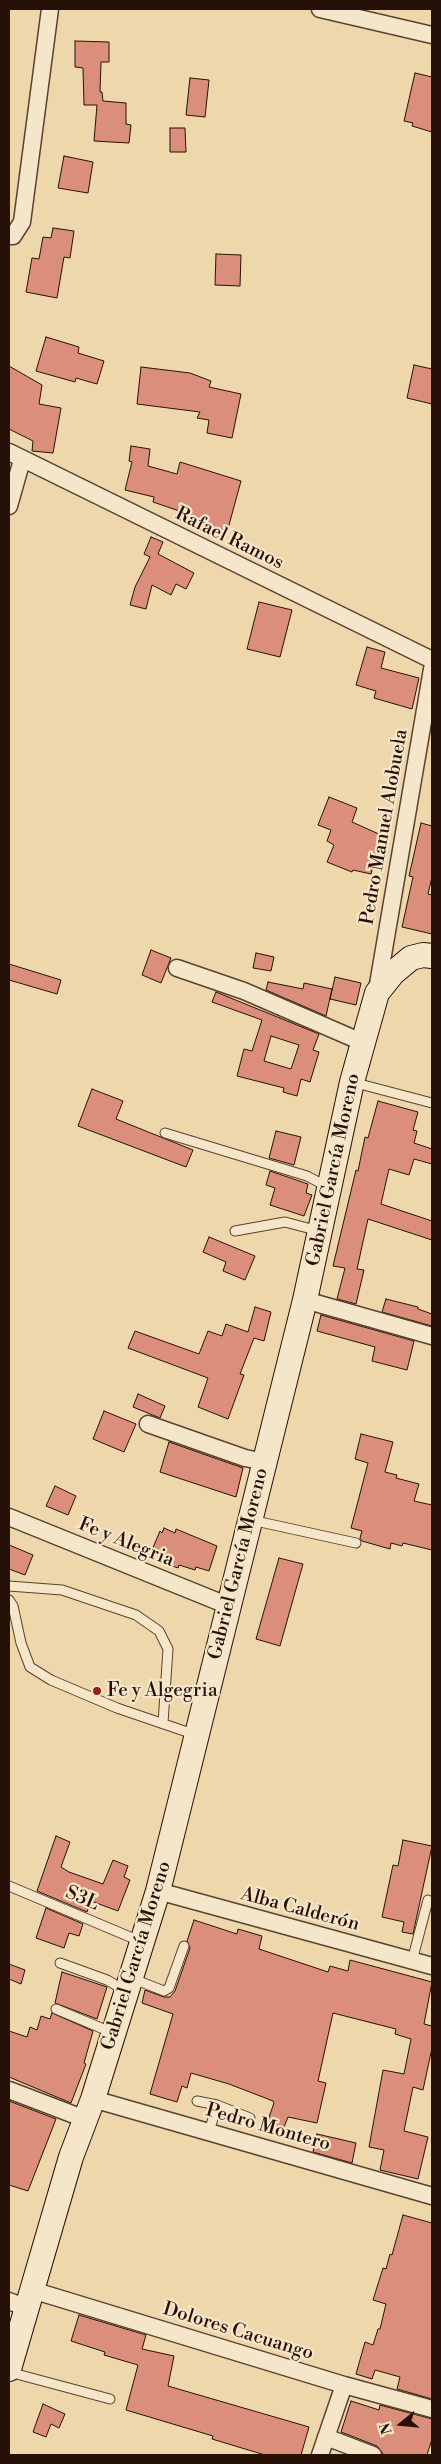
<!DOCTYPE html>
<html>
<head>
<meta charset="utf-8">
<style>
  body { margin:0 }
  #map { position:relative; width:441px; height:2464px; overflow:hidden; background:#efd7ac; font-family:"Libre Bodoni",serif }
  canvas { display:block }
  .frame { position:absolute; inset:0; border:10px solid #261109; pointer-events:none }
  .north { position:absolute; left:376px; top:2399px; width:50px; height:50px; -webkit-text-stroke:4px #f5e5c9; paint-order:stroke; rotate:253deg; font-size:14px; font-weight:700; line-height:20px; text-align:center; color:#261109 }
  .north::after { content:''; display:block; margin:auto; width:18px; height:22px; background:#261109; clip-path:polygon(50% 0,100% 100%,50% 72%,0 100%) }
</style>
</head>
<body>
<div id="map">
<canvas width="441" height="2464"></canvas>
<div class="frame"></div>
<div class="north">N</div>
</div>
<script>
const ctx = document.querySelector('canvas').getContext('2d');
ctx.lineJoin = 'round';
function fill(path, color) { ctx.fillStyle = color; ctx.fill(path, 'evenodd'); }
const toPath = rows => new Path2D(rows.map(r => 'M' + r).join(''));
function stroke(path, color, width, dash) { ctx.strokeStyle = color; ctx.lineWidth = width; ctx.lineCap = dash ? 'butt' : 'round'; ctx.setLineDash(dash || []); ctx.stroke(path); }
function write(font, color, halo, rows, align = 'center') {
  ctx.font = font + ' "Libre Bodoni",serif'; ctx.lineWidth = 4.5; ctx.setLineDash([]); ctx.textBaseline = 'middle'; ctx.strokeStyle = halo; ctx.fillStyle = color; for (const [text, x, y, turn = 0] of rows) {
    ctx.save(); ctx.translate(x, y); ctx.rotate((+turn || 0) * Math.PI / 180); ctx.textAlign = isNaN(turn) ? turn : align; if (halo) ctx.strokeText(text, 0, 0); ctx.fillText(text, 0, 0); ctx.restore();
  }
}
const building = toPath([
  [75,41,109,42,109,62,101,62,100,92,102,92,103,101,126,103,126,124,131,125,129,143,94,141,97,105,84,105,83,68,75,67,75,41],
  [415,73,432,77,432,132,412,126,413,123,404,121,415,73],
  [190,78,209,80,205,117,186,115,190,78],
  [170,128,185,128,186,152,170,152,170,128],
  [64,156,93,162,88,193,58,188,64,156],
  [53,228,74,231,70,258,64,257,57,298,26,292,32,258,39,259,43,237,51,238,53,228],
  [216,254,241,255,240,286,215,285,216,254],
  [46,337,79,347,78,353,104,361,97,384,76,378,75,382,36,371,46,337],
  [414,365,432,369,432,404,407,398,414,365],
  [9,366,42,385,39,404,61,408,53,453,32,451,33,441,9,429,9,366],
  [141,367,190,373,211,381,209,387,241,394,232,438,207,433,209,420,197,418,200,412,137,404,141,367],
  [131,446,150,449,148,466,177,474,180,462,241,481,226,536,202,529,204,523,196,520,197,517,153,502,154,497,125,490,132,462,129,461,131,446],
  [151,537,163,542,158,554,194,573,186,589,176,584,171,595,152,585,146,609,130,605,135,587,150,557,144,554,151,537],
  [259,602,292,610,280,657,247,649,259,602],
  [367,647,385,652,381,668,419,678,412,709,374,698,376,691,356,685,367,647],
  [329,797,357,808,352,822,381,835,371,874,353,870,352,872,327,862,334,845,327,841,331,830,318,825,329,797],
  [421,823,432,826,432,877,428,894,432,895,432,934,402,927,413,877,409,876,421,823],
  [151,950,171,958,161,983,142,975,151,950],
  [256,953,274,957,271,971,253,968,256,953],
  [9,964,61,980,57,994,9,980,9,964],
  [335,977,361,983,356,1005,330,999,335,977],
  [268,982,303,989,304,983,332,989,326,1016,266,990,268,982],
  [216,992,319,1034,313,1050,319,1052,310,1082,301,1079,297,1096,283,1092,284,1088,237,1076,244,1049,252,1051,262,1020,212,1002,216,992],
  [271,1036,299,1045,291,1069,264,1061,271,1036],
  [92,1089,123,1101,116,1119,193,1150,186,1167,78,1126,92,1089],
  [378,1101,418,1112,413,1130,417,1131,414,1143,432,1149,432,1164,414,1159,409,1175,389,1169,381,1204,432,1221,432,1240,368,1219,357,1269,364,1270,356,1304,337,1299,345,1268,333,1266,356,1170,358,1171,365,1137,368,1138,378,1101],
  [276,1131,301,1137,294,1165,269,1158,276,1131],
  [270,1171,308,1184,306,1193,312,1195,304,1216,270,1205,275,1188,266,1185,270,1171],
  [209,1237,255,1256,245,1280,223,1271,226,1262,203,1252,209,1237],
  [386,1299,418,1307,418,1309,432,1314,432,1326,382,1312,386,1299],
  [255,1307,271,1312,264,1341,254,1338,240,1374,244,1375,228,1419,198,1407,208,1378,128,1348,135,1331,199,1354,208,1331,222,1336,226,1324,248,1332,255,1307],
  [321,1315,414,1341,407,1370,372,1361,375,1347,317,1331,321,1315],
  [138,1394,165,1406,160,1418,133,1407,138,1394],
  [104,1411,136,1424,124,1452,93,1439,104,1411],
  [361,1434,393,1442,385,1472,397,1475,396,1478,419,1484,414,1501,432,1505,432,1550,403,1543,402,1546,391,1543,390,1549,362,1541,360,1538,362,1531,351,1528,368,1463,355,1459,361,1434],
  [169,1442,243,1468,236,1497,160,1472,169,1442],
  [55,1486,76,1496,68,1515,46,1506,55,1486],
  [164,1528,175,1533,176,1529,217,1546,209,1571,196,1567,195,1570,179,1565,178,1568,164,1563,166,1556,152,1550,160,1531,162,1533,164,1528],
  [9,1545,33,1555,25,1575,9,1569,9,1545],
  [279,1558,303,1564,280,1646,256,1639,279,1558],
  [56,1836,70,1842,61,1867,69,1872,103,1884,113,1860,128,1866,124,1877,130,1880,118,1911,91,1901,87,1912,37,1891,56,1836],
  [403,1840,432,1846,413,1934,402,1932,404,1922,382,1917,393,1865,398,1866,403,1840],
  [46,1908,83,1924,79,1936,69,1933,64,1948,36,1938,46,1908],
  [194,1920,237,1934,238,1929,262,1936,259,1949,328,1972,330,1966,348,1971,350,1960,432,1982,424,2024,432,2026,432,2048,423,2090,413,2087,404,2131,428,2137,418,2179,380,2170,384,2150,369,2147,383,2070,404,2074,411,2039,395,2034,396,2029,333,2013,318,2081,326,2083,317,2123,288,2117,280,2137,264,2131,274,2103,273,2101,229,2084,191,2073,187,2088,182,2086,177,2102,150,2094,173,2014,142,2003,145,1990,164,1997,170,1997,175,1991,190,1948,187,1941,194,1920],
  [9,1964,25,1970,21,1984,9,1979,9,1964],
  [62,1972,107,1987,97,2019,55,2003,62,1972],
  [52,2013,93,2031,84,2063,86,2064,71,2103,9,2077,9,2031,27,2037,30,2027,37,2030,41,2016,50,2019,52,2013],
  [9,2101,56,2119,28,2191,9,2185,9,2101],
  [317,2134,356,2143,352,2163,313,2152,317,2134],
  [403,2215,432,2223,432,2399,397,2389,400,2377,375,2370,372,2379,356,2374,365,2342,373,2345,378,2329,380,2329,386,2304,373,2300,383,2268,386,2269,390,2254,392,2255,403,2215],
  [79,2315,146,2335,142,2349,174,2356,168,2386,309,2427,301,2455,265,2455,212,2439,213,2436,126,2410,138,2365,104,2355,105,2352,71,2341,79,2315],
  [351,2401,379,2410,380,2405,432,2419,432,2439,427,2455,384,2455,377,2446,341,2432,351,2401],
  [43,2404,65,2414,59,2428,51,2424,46,2437,33,2432,43,2404]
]);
const lane = toPath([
  [352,1082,432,1103],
  [165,1133,307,1176,328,1187],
  [235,1231,285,1222,319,1231],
  [251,1520,356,1543],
  [9,1586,62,1590,136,1615,159,1631,168,1649,163,1723],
  [9,1600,13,1606,21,1643,30,1667,51,1680,117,1708,196,1735],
  [9,1886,142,1942],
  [412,1961,428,1900],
  [60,1963,107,1980,126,1991],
  [131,1978,164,1991,169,1988,184,1946],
  [56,2009,113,2033],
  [197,2101,217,2105,250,2118],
  [209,2132,217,2105],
  [9,2372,110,2399]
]);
const street = toPath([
  [320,9,432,35],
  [9,236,13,236,22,222,50,9],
  [9,452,432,660],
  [9,506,22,460],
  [177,968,244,991,364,1043],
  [377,990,432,669],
  [305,1300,432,1336],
  [148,1424,245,1458,265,1462],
  [9,1517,229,1606],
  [158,1891,432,1966],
  [9,2090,85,2119],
  [93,2099,432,2196],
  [32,2290,344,2385,432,2409],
  [9,2301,27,2308],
  [326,2437,373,2455],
  [320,2455,344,2385]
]);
const secondary = toPath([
  [9,2369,71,2157,93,2099,158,1891,305,1300,352,1082,377,993,393,973,411,958,423,955,432,956]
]);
const markers = [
  [97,1691,5,"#8f2418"]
];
const streetNames = [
  ["Rafael Ramos",229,539,26],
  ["Pedro Manuel Alobuela",385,827,-80],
  ["Gabriel García Moreno",334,1170,-78],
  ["Fe y Alegria",126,1543,22],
  ["Gabriel García Moreno",239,1564,-76],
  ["S3L",82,1899,23],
  ["Alba Calderón",300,1910,15],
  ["Gabriel García Moreno",137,1956,-73],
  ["Pedro Montero",268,2128,16],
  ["Dolores Cacuango",238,2332,17]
];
const poiNames = [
  ["Fe y Algegria",107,1691]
];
fill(building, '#db8f7b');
stroke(building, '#261109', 1);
stroke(lane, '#584232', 11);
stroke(street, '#584232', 19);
stroke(secondary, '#261109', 26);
stroke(lane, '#f5e5c9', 9);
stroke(street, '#f5e5c9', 16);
stroke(secondary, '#f5e5c9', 24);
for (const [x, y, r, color] of markers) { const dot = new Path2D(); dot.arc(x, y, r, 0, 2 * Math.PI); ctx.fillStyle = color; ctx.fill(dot); stroke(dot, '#f5e5c9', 2); }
write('19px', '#261109', '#f5e5c9', streetNames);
write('19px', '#261109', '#f5e5c9', poiNames, 'left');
</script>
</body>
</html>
